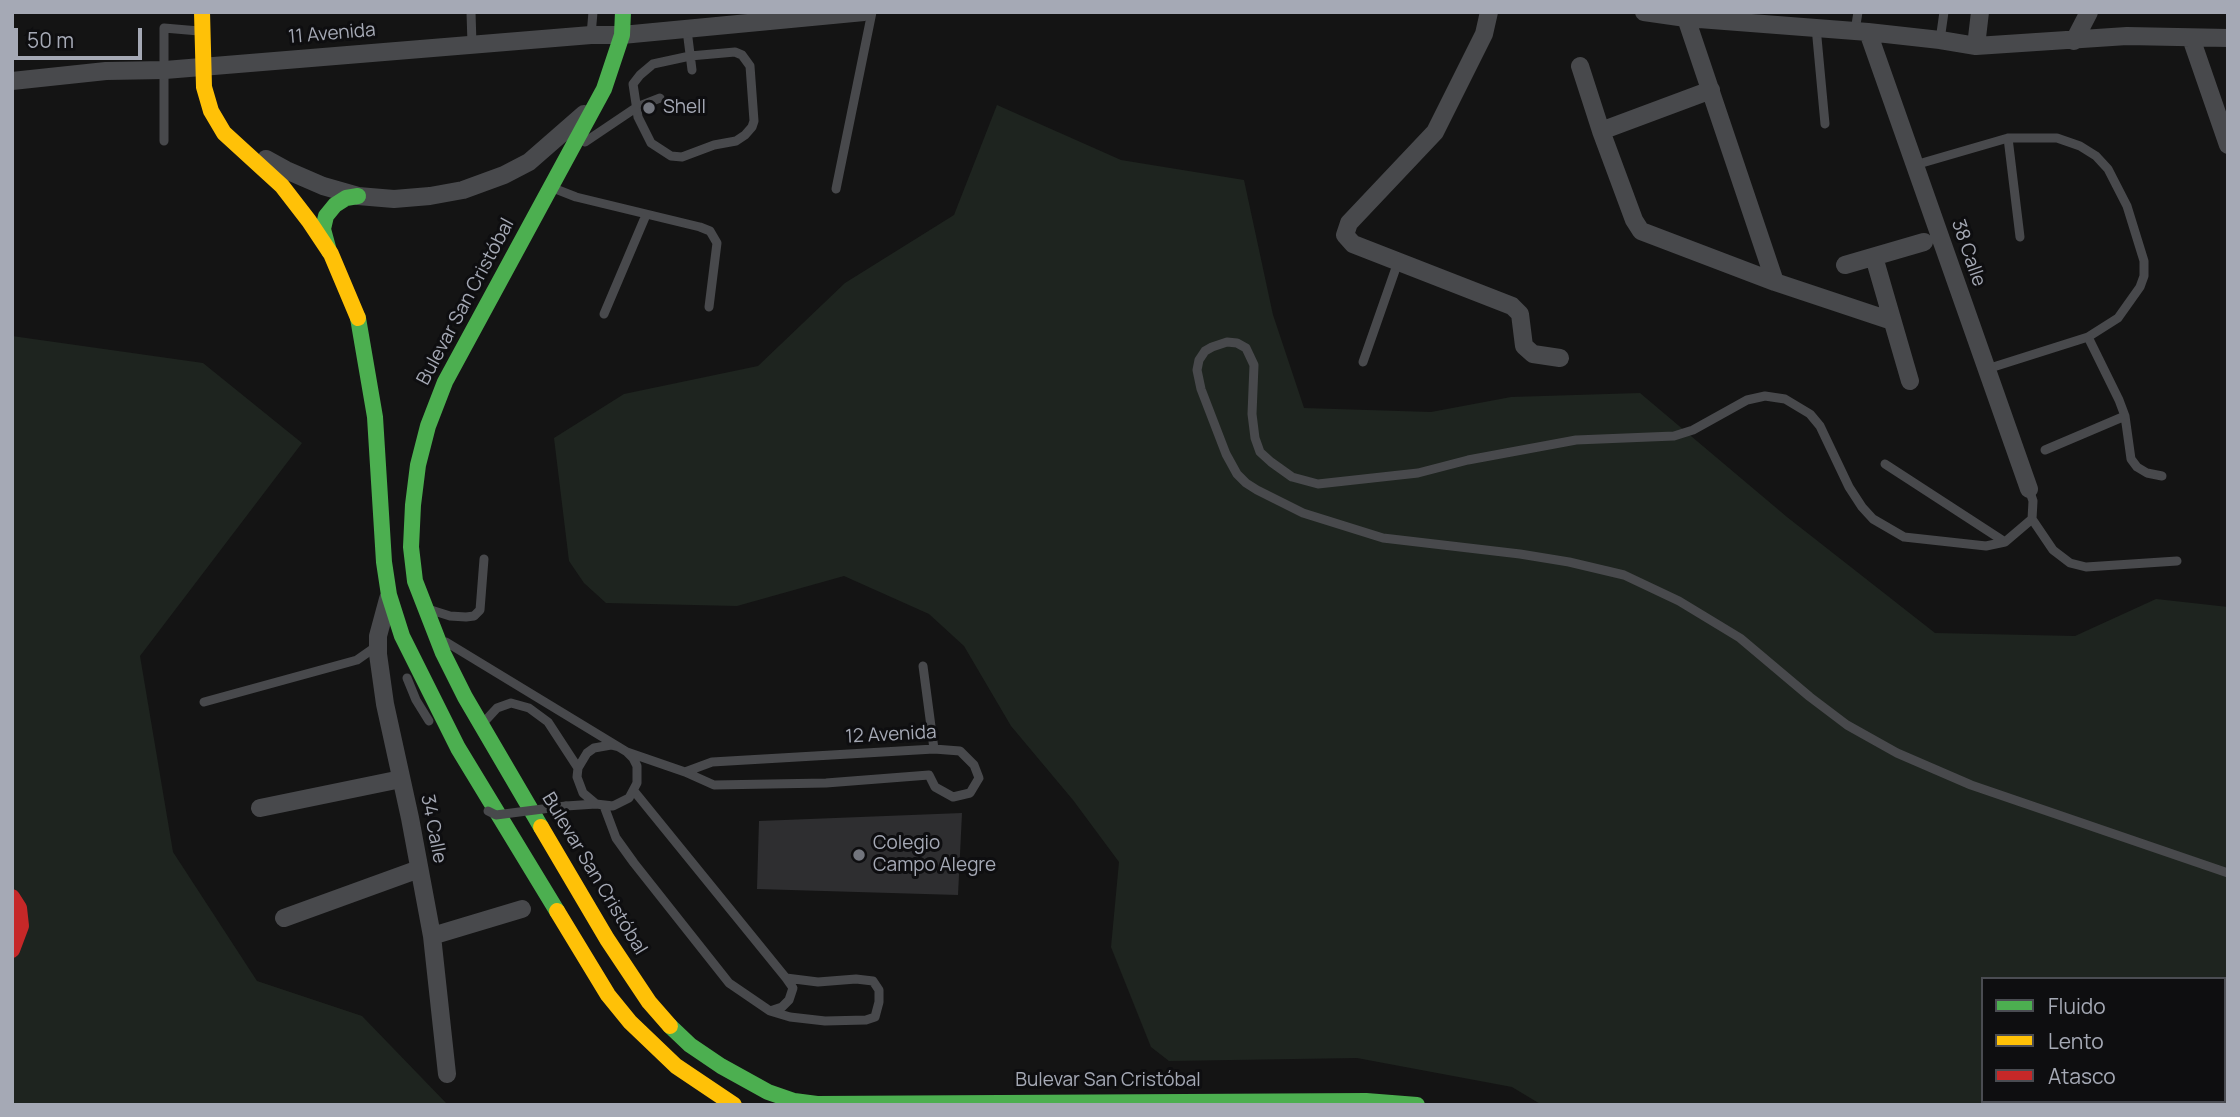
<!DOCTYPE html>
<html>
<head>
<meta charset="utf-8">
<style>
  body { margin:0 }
  #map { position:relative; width:2240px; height:1117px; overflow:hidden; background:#141414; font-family:Manrope,sans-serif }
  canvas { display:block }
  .frame { position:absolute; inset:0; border:14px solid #a5a9b5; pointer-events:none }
  .legend { position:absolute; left:1981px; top:977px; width:245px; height:126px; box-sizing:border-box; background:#0e0e10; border:2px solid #4a4c52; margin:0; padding:9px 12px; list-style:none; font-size:21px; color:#a5a9b5 }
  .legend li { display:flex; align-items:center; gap:14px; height:35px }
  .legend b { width:35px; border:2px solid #4a4c52 }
  .scale { position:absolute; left:14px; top:28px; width:128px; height:32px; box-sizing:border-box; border:4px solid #a5a9b5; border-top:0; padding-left:9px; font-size:21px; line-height:24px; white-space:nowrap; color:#a5a9b5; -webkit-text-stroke:5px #0e0e10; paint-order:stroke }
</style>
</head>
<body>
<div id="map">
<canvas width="2240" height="1117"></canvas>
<div class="frame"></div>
<ul class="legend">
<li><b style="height:9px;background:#4caf50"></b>Fluido</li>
<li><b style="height:9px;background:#ffc107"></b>Lento</li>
<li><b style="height:9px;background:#c62828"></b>Atasco</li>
</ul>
<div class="scale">50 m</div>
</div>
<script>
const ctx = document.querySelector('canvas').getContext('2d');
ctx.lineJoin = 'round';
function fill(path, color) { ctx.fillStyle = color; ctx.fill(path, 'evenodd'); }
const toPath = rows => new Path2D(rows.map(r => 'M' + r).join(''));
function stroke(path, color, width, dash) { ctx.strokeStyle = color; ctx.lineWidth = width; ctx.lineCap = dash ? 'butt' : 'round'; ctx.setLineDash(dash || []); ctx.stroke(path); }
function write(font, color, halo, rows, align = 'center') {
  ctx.font = font + ' Manrope,sans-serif'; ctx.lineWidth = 6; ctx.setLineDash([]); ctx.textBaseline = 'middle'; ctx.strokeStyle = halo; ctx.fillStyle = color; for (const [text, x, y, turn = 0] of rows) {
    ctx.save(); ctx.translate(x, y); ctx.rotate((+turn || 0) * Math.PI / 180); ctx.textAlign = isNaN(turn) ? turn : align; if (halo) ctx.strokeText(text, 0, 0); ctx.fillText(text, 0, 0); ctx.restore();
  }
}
const green = toPath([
  [997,105,1121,160,1244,180,1273,315,1304,408,1431,412,1511,397,1640,393,1787,517,1935,633,2075,636,2156,599,2228,607,2228,1105,1542,1105,1512,1087,1357,1058,1169,1061,1151,1047,1111,947,1119,862,1073,800,1011,726,964,646,929,614,844,576,737,606,606,603,584,583,569,561,554,438,624,394,758,366,845,283,954,215],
  [1983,979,2224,979,2224,1101,1983,1101],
  [12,336,203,363,302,443,140,656,173,852,257,981,362,1016,448,1105,12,1105]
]);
const building = toPath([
  [962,813,958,895,757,889,759,821]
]);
const lane = toPath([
  [471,12,472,44],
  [1816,27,1825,124],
  [687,30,692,70],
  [1855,31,1858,12],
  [591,35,593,12],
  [1940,40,1944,12],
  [735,52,742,55,750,66,754,121,752,127,745,135,736,141,714,145,682,157,671,156,651,143,638,117,633,84,640,75,653,64,690,56,735,52],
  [2008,138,2020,237],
  [164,141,164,28,199,31],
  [585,142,637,107,660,98],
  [1915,165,2008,138,2057,138,2080,146,2096,156,2108,169,2127,206,2144,261,2144,276,2140,287,2118,318,2088,337,1987,369],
  [553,188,576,197,700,227,710,231,717,243,709,307],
  [836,189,872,12],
  [604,314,646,215],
  [2088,337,2119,400,2125,416,2131,459,2137,467,2147,473,2162,476],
  [1363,362,1398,262],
  [2045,450,2125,416],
  [1885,464,2005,542],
  [2029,489,2033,501,2032,519,2005,542,1986,546,1904,537,1873,519,1862,507,1849,487,1820,426,1810,414,1785,399,1765,396,1747,400,1693,430,1674,436,1576,440,1468,460,1418,473,1318,484,1292,477,1271,462,1260,452,1255,438,1252,414,1254,365,1246,348,1237,343,1227,342,1212,347,1205,351,1199,360,1197,370,1201,389,1226,454,1237,474,1246,483,1257,490,1303,513,1383,538,1520,554,1569,562,1624,575,1679,601,1740,638,1810,697,1847,725,1897,753,1971,785,2228,873],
  [2032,519,2053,550,2070,563,2086,567,2177,561],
  [431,610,450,616,466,617,474,616,480,610,484,559],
  [446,642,627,752,633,758,637,766,637,783,629,798,613,806,596,804,583,793,577,777,578,768,587,753,594,748,611,745,619,747],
  [923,666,934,749],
  [407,678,416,700,429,721],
  [204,702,357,660,377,646],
  [485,721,497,708,511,703,529,708,548,722,578,768],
  [627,752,685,772,714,785,826,783,929,775,935,787,953,797,970,793,979,778,974,765,960,751,934,749,712,762,685,772],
  [566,806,596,804],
  [604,806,616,838,634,863,729,983,770,1011,790,1017,825,1021,866,1020,875,1017,879,1002,879,990,873,981,856,979,818,982,786,978,634,791],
  [770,1011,782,1007,789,1000,793,988,786,978],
  [2224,1011,2228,1009],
  [2086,1105,2086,1101]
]);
const street = toPath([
  [1489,12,1484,34,1435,132,1349,223,1345,235,1353,244,1512,306,1520,314,1524,346,1533,354,1560,358],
  [1644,12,1686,18,1868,32,1940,40,1976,46,2127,36,2228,38],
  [1686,18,1775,282],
  [1868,32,2029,489],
  [2191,38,2228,145],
  [2074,41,2089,12],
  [1976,46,1980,12],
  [1580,66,1601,131,1634,220,1641,231,1775,282,1892,321],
  [12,81,106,71,165,70,591,35,622,35,864,12],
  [1601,131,1711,90],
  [266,159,286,170,323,186,358,196,394,199,430,196,463,190,504,175,529,162,584,114],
  [1874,257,1910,381],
  [1845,265,1924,242],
  [388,599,378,636,378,654,385,704,410,818,432,936,447,1074],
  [260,808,401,779],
  [284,918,419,869],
  [432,936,522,909]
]);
const fast = toPath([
  [329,251,323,229,326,216,335,205,346,198,358,196],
  [358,318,375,417,384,562,389,595,402,636,458,748,557,911],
  [541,827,465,697,443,653,415,581,411,547,413,505,418,465,428,426,445,382,604,89,622,35,623,12],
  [670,1026,690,1045,721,1066,768,1092,794,1101,817,1104,1366,1101,1417,1105]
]);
const slow = toPath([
  [202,12,204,87,211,111,224,133,282,186,309,221,331,254,358,318],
  [541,827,607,939,649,1002,670,1026],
  [557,911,608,995,630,1022,676,1066,734,1105]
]);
const jam = toPath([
  [12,897,19,908,21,926,12,950]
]);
const laneBridge = toPath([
  [488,811,496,815,566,806]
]);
const markers = [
  [649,108,7,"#72757d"],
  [859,855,7,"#72757d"]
];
const streetNames = [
  ["11 Avenida",332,34,-5],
  ["38 Calle",1968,253,71],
  ["Bulevar San Cristóbal",466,302,-62],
  ["12 Avenida",891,735,-3],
  ["34 Calle",433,829,79],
  ["Bulevar San Cristóbal",594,874,59],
  ["Bulevar San Cristóbal",1108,1081]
];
const poiNames = [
  ["Shell",663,108],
  ["Colegio",873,844],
  ["Campo Alegre",873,866]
];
fill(green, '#1e241f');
fill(building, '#2e2e30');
stroke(lane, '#48494c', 9);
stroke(street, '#48494c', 18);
stroke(fast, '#4caf50', 16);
stroke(slow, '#ffc107', 16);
stroke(jam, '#c62828', 16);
stroke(laneBridge, '#48494c', 9);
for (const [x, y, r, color] of markers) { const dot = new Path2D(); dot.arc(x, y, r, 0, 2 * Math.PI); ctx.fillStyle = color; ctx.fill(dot); stroke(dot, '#0e0e10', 2.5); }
write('19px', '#a5a9b5', '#0e0e10', streetNames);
write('19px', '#a5a9b5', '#0e0e10', poiNames, 'left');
</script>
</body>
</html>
